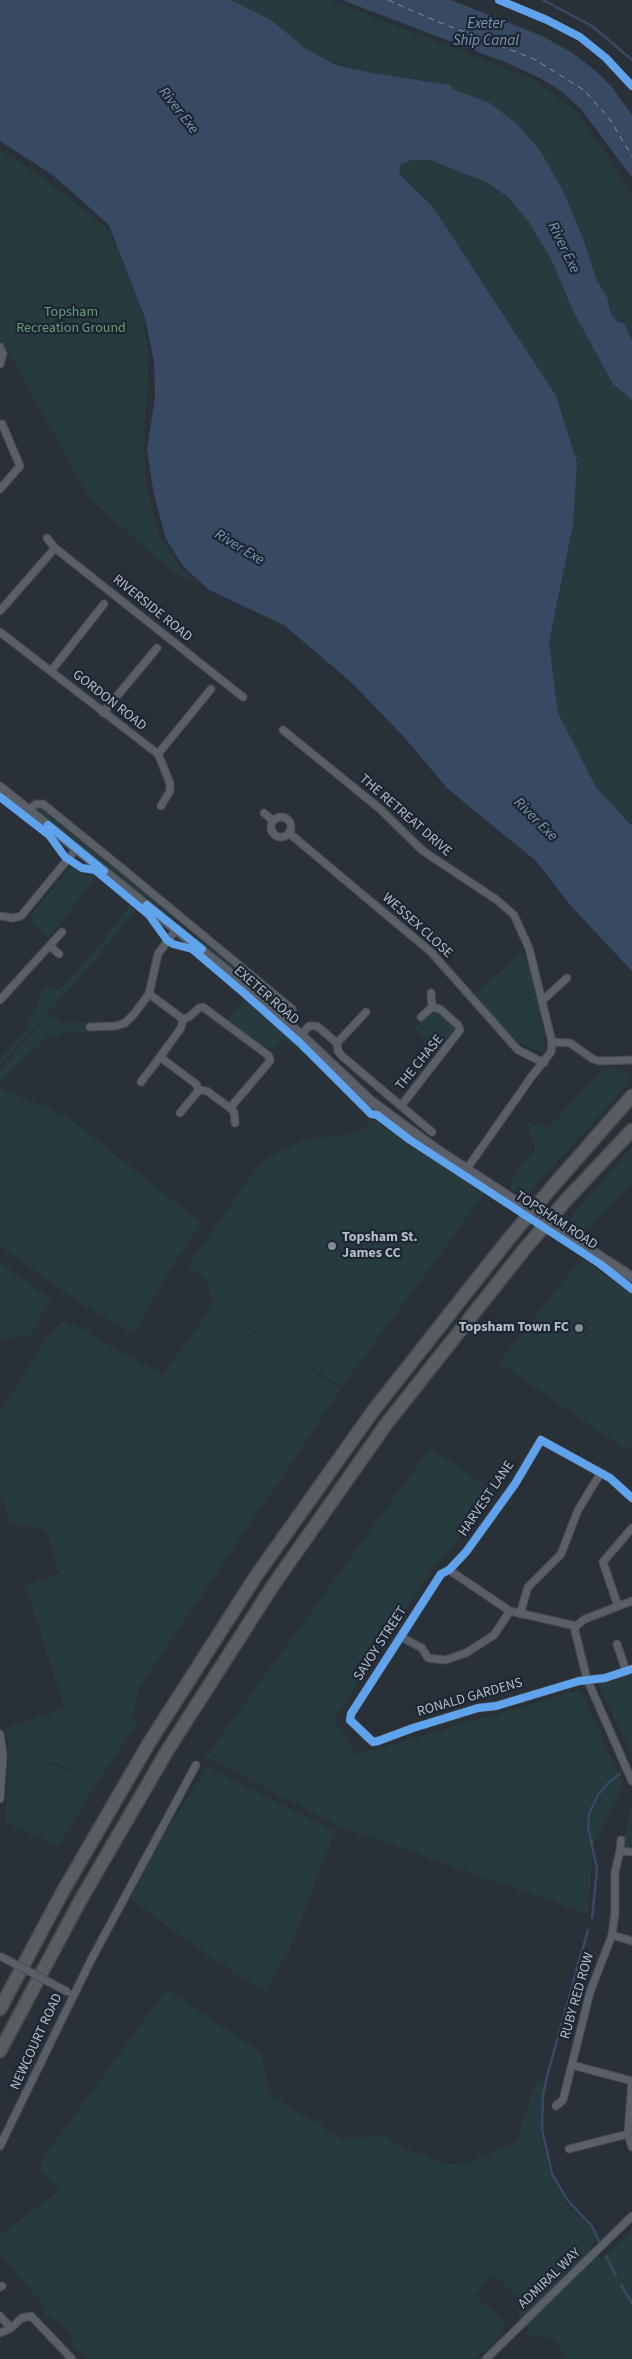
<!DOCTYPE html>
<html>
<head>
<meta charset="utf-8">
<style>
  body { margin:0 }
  canvas { display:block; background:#2a3038 }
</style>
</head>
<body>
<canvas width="632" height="2359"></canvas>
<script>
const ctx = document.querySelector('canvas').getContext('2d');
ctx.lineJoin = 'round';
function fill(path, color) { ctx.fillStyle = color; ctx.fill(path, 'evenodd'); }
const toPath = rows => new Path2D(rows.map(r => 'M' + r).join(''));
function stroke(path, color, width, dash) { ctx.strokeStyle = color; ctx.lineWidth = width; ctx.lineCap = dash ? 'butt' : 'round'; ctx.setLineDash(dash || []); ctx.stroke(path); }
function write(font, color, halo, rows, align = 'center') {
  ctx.font = font + ' "Source Sans 3",sans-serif'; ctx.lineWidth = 4.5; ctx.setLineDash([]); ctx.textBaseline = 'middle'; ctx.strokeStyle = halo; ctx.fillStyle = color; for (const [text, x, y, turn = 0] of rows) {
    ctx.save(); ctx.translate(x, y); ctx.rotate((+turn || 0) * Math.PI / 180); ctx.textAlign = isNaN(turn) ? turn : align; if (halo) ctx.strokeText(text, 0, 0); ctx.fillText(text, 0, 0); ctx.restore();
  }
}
const green = toPath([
  [231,0,330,0,532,79,575,110,606,153,632,197,632,340,624,323,613,317,609,308,607,296,597,281,583,238,563,191,540,150,517,124,490,103,445,86,429,81,373,73,322,59,305,49,271,20],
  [0,150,39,175,108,228,139,299,149,352,144,447,146,484,158,534,180,567,194,581,175,574,90,499,9,353,0,341],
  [412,160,430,160,486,182,508,197,529,222,553,263,572,309,613,384,632,400,632,826,596,787,558,713,549,642,573,525,556,397,433,207,399,175,401,164],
  [38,807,44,810,175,918,162,913,38,811],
  [73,865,97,876,49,938,32,923,32,913],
  [130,904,135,910,97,958,0,1066,0,1059,29,1026,28,1023,37,1006,42,991,46,988,60,990,103,941],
  [197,935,289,1011,288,1015,284,1014,196,940],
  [522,949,531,969,545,1034,544,1043,547,1049,542,1053,519,1043,473,995,517,957],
  [245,1000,302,1050,308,1059,284,1038,276,1047,265,1049,228,1020],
  [440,1012,454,1024,455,1035,441,1051,415,1029,428,1013],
  [48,1015,60,1023,90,1022,89,1032,61,1033,47,1038,13,1068,0,1082,0,1071],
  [606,1066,632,1074,626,1086,525,1197,509,1187,521,1165,535,1150,528,1122,548,1128],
  [0,1088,69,1118,201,1223,166,1276,134,1334,83,1305,0,1246],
  [372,1119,484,1194,342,1387,234,1319,341,1389,139,1688,131,1718,139,1721,97,1783,58,1846,5,1822,9,1752,34,1758,82,1776,62,1766,8,1750,7,1728,65,1708,25,1586,60,1574,47,1530,10,1523,0,1489,0,1413,48,1336,62,1322,67,1321,163,1375,213,1305,207,1281,188,1266,255,1171,265,1160,283,1149,304,1141,360,1132],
  [632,1147,632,1182,581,1237,564,1225],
  [584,1260,632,1294,632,1443,627,1450,499,1363,571,1271],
  [0,1263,50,1299,31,1335,0,1340],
  [430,1448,494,1491,449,1551,435,1565,334,1720,356,1755,580,1690,623,1785,593,1845,588,1914,338,1826,206,1757],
  [632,1675,632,1754,598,1684],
  [208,1767,335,1831,289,1950,265,1992,184,1939,130,1898,170,1825],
  [632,1802,632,1849,623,1846,623,1843],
  [167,1989,261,2053,269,2094,342,2139,386,2136,403,2148,441,2163,464,2165,517,2141,536,2081,544,2082,540,2130,549,2172,567,2204,594,2231,598,2240,589,2246,602,2259,632,2229,632,2359,565,2359,554,2338,523,2334,529,2329,519,2321,519,2298,493,2274,475,2295,504,2322,501,2334,475,2359,89,2359,75,2349,69,2333,57,2320,44,2316,43,2304,0,2254,0,2235,60,2190,40,2169,44,2157]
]);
const water = toPath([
  [0,0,231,0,271,20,306,49,336,65,373,73,450,85,453,89,490,103,517,124,540,150,563,191,583,238,597,281,607,296,609,308,613,317,618,322,624,323,632,340,632,400,613,384,572,309,553,263,529,222,508,197,486,182,430,160,412,160,401,164,399,174,433,207,556,396,577,463,573,525,549,642,558,713,596,787,632,826,632,971,571,906,536,861,448,789,404,737,352,683,284,625,209,590,183,566,166,539,154,495,147,449,155,397,154,362,145,318,109,225,54,176,0,141],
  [342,0,451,0,542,36,571,52,596,71,611,86,632,115,632,178,581,109,561,91,540,78,507,63]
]);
const stream = toPath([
  [543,0,592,26,632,60],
  [592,1918,597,1869,588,1827,589,1814,598,1795,610,1781,620,1774],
  [588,1930,547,2076,543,2096,542,2129,552,2174,568,2201,592,2226,599,2241],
  [606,2256,616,2276],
  [621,2285,632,2303]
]);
const ferry = toPath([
  [388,0,436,21,534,59,584,90,609,118,632,156]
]);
const minor = toPath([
  [0,347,3,354,0,364],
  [0,489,20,466,2,424],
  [47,538,55,548,243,697],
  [0,611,55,548],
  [0,632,158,754,170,783,170,791,161,806],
  [51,671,104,604],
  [103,713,157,648],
  [283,730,379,808,423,851,497,900,514,915,529,948,542,1001],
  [158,754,211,689],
  [29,810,36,804,43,804,118,865,292,1009,293,1016,288,1023],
  [264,813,273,821],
  '271 827a10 10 0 1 1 20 0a10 10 0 1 1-20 0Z',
  [289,833,431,952,518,1050,544,1063],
  [0,916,13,918,21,916,77,848],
  [50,946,59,954],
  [431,993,432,1007],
  [149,994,183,1019,189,1017,199,1008,203,1007,269,1056,270,1061,230,1108],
  [0,1000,62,932],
  [183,1019,181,1028,160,1057,196,1084,199,1090,207,1091,230,1108,234,1112,235,1123],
  [90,1027,116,1026,125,1023,134,1014,149,994,158,954,177,928],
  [301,1035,309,1026,317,1026,337,1043,338,1051,342,1056,401,1106,460,1030,458,1025,440,1009,432,1007,421,1017],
  [552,1042,570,1043,593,1059,600,1061,632,1060],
  [337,1043,366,1012],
  [141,1082,160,1057],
  [401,1106,432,1132],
  [180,1113,199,1090],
  [466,1170,532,1076,551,1052,552,1042,542,1001,567,978],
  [632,1498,610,1478,541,1440,515,1484,466,1552,449,1570,441,1574,351,1714,350,1720,373,1742,378,1741,413,1728,478,1708,496,1706,579,1681,605,1678,632,1669],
  [449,1570,510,1611,576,1626],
  [632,1601,585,1619,576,1626,575,1631,587,1679,632,1781],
  [618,1606,603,1562,632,1528],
  [520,1614,528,1587,561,1554,578,1510,600,1474],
  [401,1637,422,1648,428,1658,445,1660,466,1653,494,1635,510,1611],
  [617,1644,626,1671],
  [0,1734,3,1755,0,1799],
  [620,1851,621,1840],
  [632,1852,620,1851,615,1872,615,1913,612,1935,632,1941],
  [572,2065,632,2081],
  [632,2081,628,2134,632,2147],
  [556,2106,563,2100,590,1992,612,1935],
  [0,2146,91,1960,196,1765],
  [569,2149,628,2134],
  [0,2287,2,2286],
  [0,2316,11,2328],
  [0,2333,11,2328,22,2318,31,2316,72,2359],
  [486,2359,632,2216]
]);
const tertiary = toPath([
  [0,787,226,970,301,1035,372,1102,436,1149,632,1277]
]);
const motorway = toPath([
  [552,1187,632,1096],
  [567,1199,632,1130],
  [0,2009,62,1893,149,1743,256,1576,373,1411,507,1241],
  [0,2051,80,1901,167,1751,274,1584,387,1423,523,1251]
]);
const minorBridge = toPath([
  [0,1956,68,1992]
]);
const motorwayBridge = toPath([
  [507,1241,552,1187],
  [523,1251,567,1199]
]);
const cycleway = toPath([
  [499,0,547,20,580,37,606,58,632,86],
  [0,797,49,835,65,857,82,868,95,870,149,915,167,940,173,944,192,949,245,994,300,1043,371,1114,377,1115,410,1140,600,1264,632,1289],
  [48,825,104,871],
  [147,905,202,949],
  [632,1498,610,1478,541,1440,515,1484,466,1552,449,1570,441,1574,351,1714,350,1720,373,1742,378,1741,413,1728,478,1708,496,1706,579,1681,605,1678,632,1669]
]);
const markers = [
  [332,1246,5,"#848b96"],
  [579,1328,5,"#848b96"]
];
const parkNames = [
  ["Topsham",71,313],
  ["Recreation Ground",71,329]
];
const streetNames = [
  ["RIVERSIDE ROAD",152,609,39],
  ["GORDON ROAD",109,701,38],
  ["THE RETREAT DRIVE",405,816,41],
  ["WESSEX CLOSE",417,926,42],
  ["EXETER ROAD",266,996,41],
  ["THE CHASE",420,1063,-51],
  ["TOPSHAM ROAD",556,1221,33],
  ["HARVEST LANE",487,1499,-56],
  ["SAVOY STREET",381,1644,-57],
  ["RONALD GARDENS",470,1698,-16],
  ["RUBY RED ROW",578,1996,-74],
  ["NEWCOURT ROAD",37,2042,-65],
  ["ADMIRAL WAY",550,2279,-44]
];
const poiNames = [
  ["Topsham St.",342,1238],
  ["James CC",342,1254],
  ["Topsham Town FC",569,1328,"right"]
];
const waterNames = [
  ["Exeter",486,25],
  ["Ship Canal",486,42],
  ["River Exe",178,111,52],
  ["River Exe",563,248,64],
  ["River Exe",239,548,31],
  ["River Exe",535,820,45]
];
fill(green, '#273a3e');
fill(water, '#384963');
stroke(stream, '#384963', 2.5);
stroke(ferry, '#7c92b1', 1, [6, 5]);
stroke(minor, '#484c53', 9);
stroke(tertiary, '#484c53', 11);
stroke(motorway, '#474c53', 15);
stroke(minor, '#5a5e66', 7);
stroke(tertiary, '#5a5e66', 9);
stroke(motorway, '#5a5d60', 12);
stroke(minorBridge, '#484c53', 9, []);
stroke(motorwayBridge, '#474c53', 15, []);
stroke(minorBridge, '#5a5e66', 7);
stroke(motorwayBridge, '#5a5d60', 12);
stroke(cycleway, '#60a3ed', 8);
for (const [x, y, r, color] of markers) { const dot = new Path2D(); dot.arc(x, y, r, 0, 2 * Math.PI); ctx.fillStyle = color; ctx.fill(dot); stroke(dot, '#1d2633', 2); }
write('14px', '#6b9a76', '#1d2633', parkNames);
write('14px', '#b4bcc9', '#1d2633', streetNames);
write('bold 14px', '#b4bcc9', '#1d2633', poiNames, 'left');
write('italic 15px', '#7c92b1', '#1d2633', waterNames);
</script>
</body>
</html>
